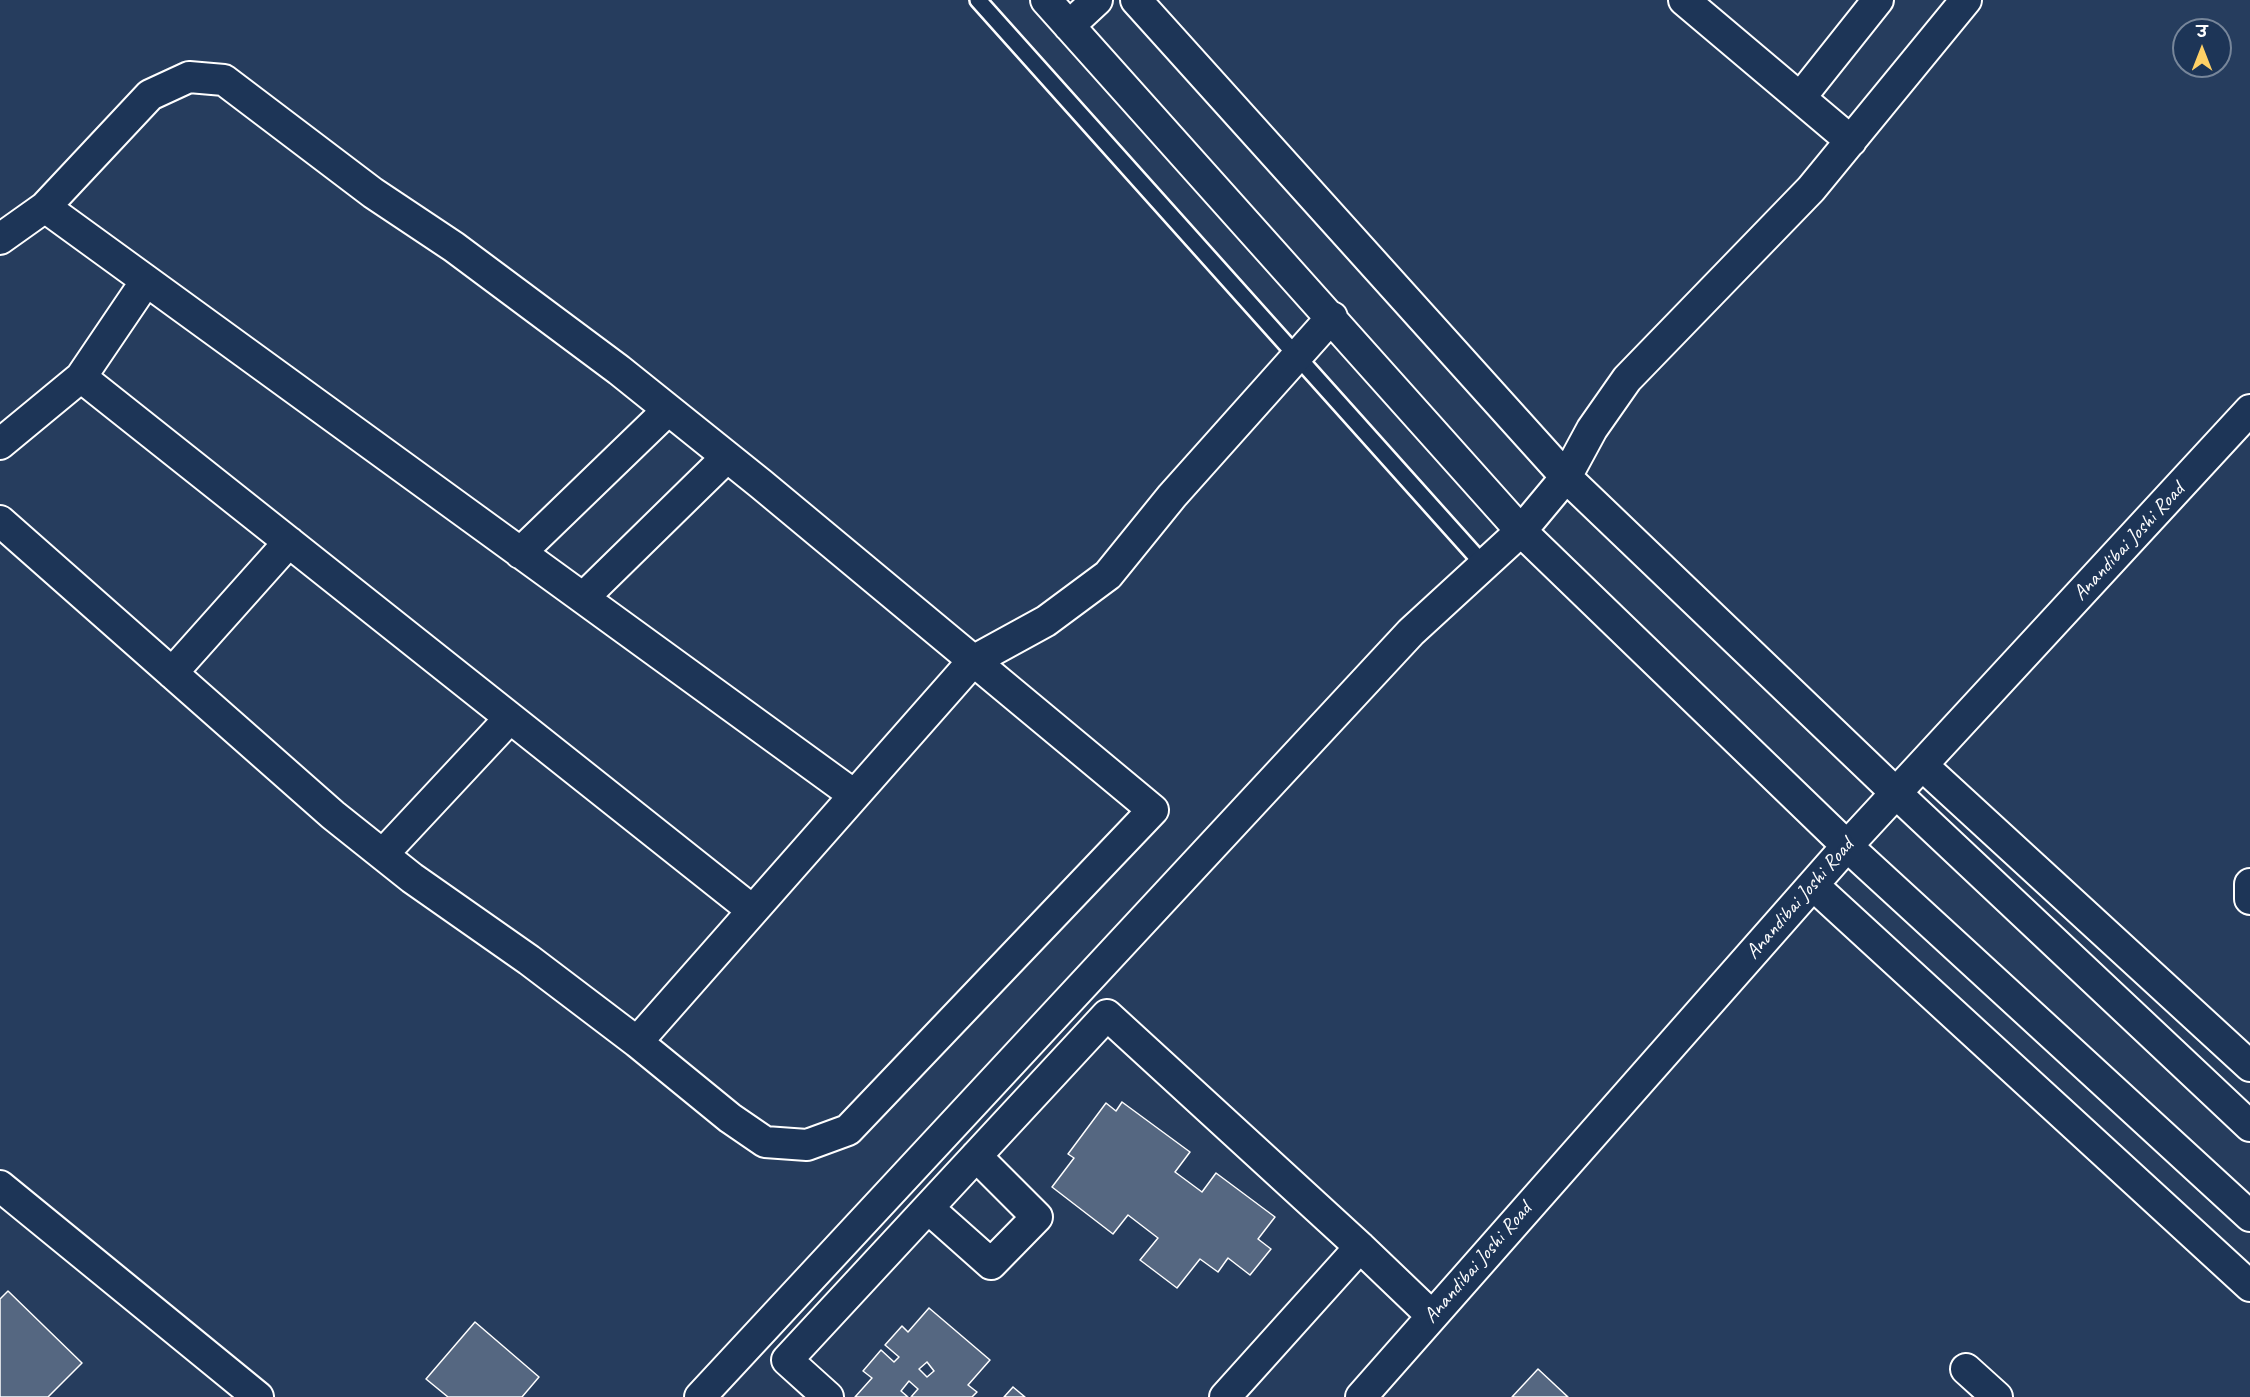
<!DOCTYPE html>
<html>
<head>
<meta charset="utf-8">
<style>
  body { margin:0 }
  #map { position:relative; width:2250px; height:1397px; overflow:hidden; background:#263d5e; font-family:Caveat,"Playpen Sans Deva",sans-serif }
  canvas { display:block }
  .north { position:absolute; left:2172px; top:18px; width:60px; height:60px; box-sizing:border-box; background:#1d3557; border:2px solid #77869a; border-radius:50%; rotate:0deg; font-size:16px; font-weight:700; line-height:24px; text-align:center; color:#fff }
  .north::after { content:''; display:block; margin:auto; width:21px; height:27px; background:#ffd166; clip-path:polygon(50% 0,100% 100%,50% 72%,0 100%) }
</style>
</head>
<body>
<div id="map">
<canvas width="2250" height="1397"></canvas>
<div class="north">उ</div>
</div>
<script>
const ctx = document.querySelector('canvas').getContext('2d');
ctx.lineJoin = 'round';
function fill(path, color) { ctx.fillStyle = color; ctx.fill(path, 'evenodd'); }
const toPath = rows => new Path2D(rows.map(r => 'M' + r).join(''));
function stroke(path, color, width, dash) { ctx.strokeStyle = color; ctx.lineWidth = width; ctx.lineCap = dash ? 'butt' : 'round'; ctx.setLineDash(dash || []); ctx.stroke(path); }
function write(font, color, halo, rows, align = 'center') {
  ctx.font = font + ' Caveat,sans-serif'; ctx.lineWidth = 6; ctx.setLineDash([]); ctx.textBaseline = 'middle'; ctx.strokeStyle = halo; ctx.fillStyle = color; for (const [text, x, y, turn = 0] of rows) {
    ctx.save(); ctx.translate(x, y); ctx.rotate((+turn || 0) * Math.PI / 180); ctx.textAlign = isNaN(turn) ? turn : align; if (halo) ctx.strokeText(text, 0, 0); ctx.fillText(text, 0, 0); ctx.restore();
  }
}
const building = toPath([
  [1122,1102,1190,1152,1175,1172,1202,1192,1216,1173,1275,1217,1258,1239,1271,1249,1250,1275,1228,1258,1218,1272,1200,1259,1177,1288,1140,1260,1158,1238,1128,1215,1113,1234,1052,1187,1074,1158,1068,1154,1106,1103,1116,1111,1122,1102],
  [8,1291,82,1363,48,1397,0,1397,0,1299,8,1291],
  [929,1308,990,1360,968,1385,977,1392,972,1397,911,1397,918,1389,909,1381,901,1391,908,1397,855,1397,872,1378,863,1371,881,1350,894,1362,899,1357,885,1345,902,1326,908,1332,929,1308],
  [927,1362,934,1371,927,1377,919,1369,927,1362],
  [475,1322,539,1377,522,1397,448,1397,426,1379,475,1322],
  [1538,1369,1568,1397,1512,1397,1538,1369],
  [1013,1387,1025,1397,1004,1397,1013,1387]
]);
const lane = toPath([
  [978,0,1484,565]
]);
const street = toPath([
  [1046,0,1521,531,1847,846,2250,1216],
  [1136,0,1566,477,1896,793,2250,1126],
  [1684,0,1851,141],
  [1069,26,1097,0],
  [1800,98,1878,0],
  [45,207,854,795],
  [0,239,45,207,150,95,189,77,224,80,373,193,454,247,619,370,761,484,1153,810,848,1130,807,1145,765,1142,730,1118,637,1042,529,960,412,878,333,815,0,521],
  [146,281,81,377,752,910],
  [0,444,81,377],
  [520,553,668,410],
  [583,598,727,457],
  [172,673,289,542],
  [1922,765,2250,1066],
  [383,854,510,718],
  [2250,884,2250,899],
  [1813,885,2250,1286],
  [637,1042,973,661,1046,621,1108,575,1172,496,1332,317],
  [0,1186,258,1397],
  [928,1208,991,1264,1037,1217,976,1156],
  [1966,1369,1997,1397],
  [700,1397,1411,632,1521,531,1566,477,1592,429,1627,379,1811,189,1966,0],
  [828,1397,787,1360,1107,1015,1360,1247,1432,1316],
  [1225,1397,1360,1247],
  [1361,1397,1847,846,2250,410]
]);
const streetNames = [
  ["Anandibai Joshi Road",2129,542,-47],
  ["Anandibai Joshi Road",1800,899,-49],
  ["Anandibai Joshi Road",1478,1263,-49]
];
fill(building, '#556781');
stroke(building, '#fff', 1.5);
stroke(lane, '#fff', 20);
stroke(street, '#fff', 34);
stroke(lane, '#1d3557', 15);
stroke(street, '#1d3557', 30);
write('21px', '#fff', '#1d3557', streetNames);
</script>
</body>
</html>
